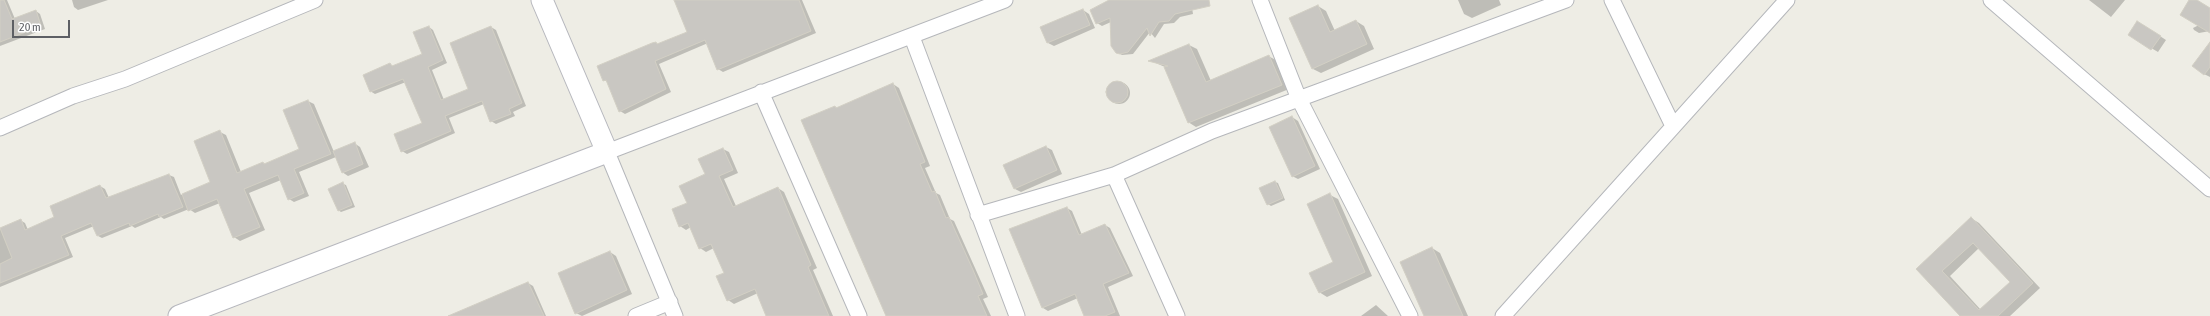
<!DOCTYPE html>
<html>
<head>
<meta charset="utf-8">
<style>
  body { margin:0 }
  #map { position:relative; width:2210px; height:316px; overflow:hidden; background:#eeede5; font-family:"Asap Condensed",sans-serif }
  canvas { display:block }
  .scale { position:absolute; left:12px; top:20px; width:58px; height:18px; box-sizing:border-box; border:2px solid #5d5f64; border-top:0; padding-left:5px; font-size:12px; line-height:14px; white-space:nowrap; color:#5d5f64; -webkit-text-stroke:3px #fff; paint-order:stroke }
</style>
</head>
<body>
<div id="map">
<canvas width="2210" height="316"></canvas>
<div class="scale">20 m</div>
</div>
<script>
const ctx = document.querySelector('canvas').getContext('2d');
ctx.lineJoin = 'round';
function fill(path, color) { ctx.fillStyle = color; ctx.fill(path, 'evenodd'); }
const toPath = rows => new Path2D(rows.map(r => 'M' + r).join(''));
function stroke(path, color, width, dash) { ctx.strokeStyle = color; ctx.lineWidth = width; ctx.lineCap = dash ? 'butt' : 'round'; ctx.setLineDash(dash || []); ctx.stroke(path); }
const shadow = toPath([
  [0,0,7,0,15,19,36,11,40,14,45,29,0,46],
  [72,0,108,0,78,10,74,7],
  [675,0,802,0,816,33,723,72,718,69,708,43,659,64,671,92,625,114,620,111,608,82,604,80,656,43,659,45,688,32],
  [1116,0,1193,0,1191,1,1193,14,1180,17,1174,23,1164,24,1155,38,1150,32,1133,54,1122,55,1117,52,1111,22,1102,26,1097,23],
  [1458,0,1499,0,1501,5,1472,18,1464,14],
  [2089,0,2125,0,2111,17],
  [2190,0,2195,0,2210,9,2210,31,2199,33,2194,30,2193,28,2199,25],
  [1318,6,1326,11,1335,31,1356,21,1364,26,1374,49,1321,73,1313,69],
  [1083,10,1089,14,1095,28,1054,46,1048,43,1042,28],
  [2143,25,2166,40,2158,52,2129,35],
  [429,27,433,30,447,63,432,70,444,100,470,89,491,27,496,30,526,106,513,112,515,116,496,124,491,121,484,104,449,118,455,133,407,154,402,151,423,123,406,82,375,94,370,91,390,64,394,67,423,55],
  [2210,44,2210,77,2204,74],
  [1189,45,1197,49,1211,81,1268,56,1276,60,1289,89,1196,127,1188,122,1165,67,1151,61],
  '1108 93a11 11 0 1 1 22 0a11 11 0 1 1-22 0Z',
  [893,84,899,88,930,166,925,168,936,193,940,195,950,219,954,221,988,297,983,299,991,316,888,316,835,107,838,108],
  [308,101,314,104,334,152,354,143,360,147,369,167,348,176,342,172,336,157,299,172,309,196,294,202,289,199,281,180,249,193,265,230,240,241,234,237,220,203,195,213,189,209,164,219,161,217,135,228,132,226,102,238,98,236,94,226,65,238,73,257,0,287,0,229,20,220,25,223,28,230,56,218,100,186,105,189,109,198,169,175,174,177,181,195,211,183,220,132,226,135,241,172,263,163,266,164,301,149],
  [1292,117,1298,121,1320,169,1298,179,1292,176],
  [1046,147,1052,150,1062,174,1021,192,1015,189,1005,165],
  [723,149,729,152,738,173,724,179,736,206,778,188,784,192,817,268,813,270,833,316,767,316,758,293,734,304,728,300,725,274,714,248,706,252,700,248,691,227,686,230,680,226,688,203],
  [1275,182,1278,183,1285,200,1271,206,1268,204],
  [343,184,346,185,355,207,341,212,338,210],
  [1330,195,1338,199,1372,276,1327,297,1319,292,1335,263],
  [1067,208,1072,211,1082,235,1105,225,1110,228,1133,276,1108,287,1120,316,1086,316,1078,298,1048,311,1043,308],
  [1971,218,1979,223,2040,288,2010,316,1961,316,1918,269],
  [1979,248,2011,282,1981,310,1950,276],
  [1432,248,1440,253,1468,316,1425,316],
  [610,252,616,256,632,294,582,316,576,313],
  [528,283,533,286,546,316,451,316],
  [1376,305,1388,316,1361,316]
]);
const building = toPath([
  [0,0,4,0,12,19,36,10,41,26,0,42,0,0],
  [674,0,799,0,811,31,717,70,705,40,655,61,666,89,619,112,606,80,603,81,597,66,652,43,656,42,657,44,687,32,674,0],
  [1109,0,1209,0,1210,6,1175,14,1169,21,1159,22,1150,36,1147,28,1128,52,1120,54,1116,53,1111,46,1110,18,1096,24,1090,10,1109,0],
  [2189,0,2197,0,2210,8,2210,33,2180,15,2189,0],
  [1318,5,1330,32,1356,20,1367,44,1312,69,1289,18,1318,5],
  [1083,9,1090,25,1047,43,1040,27,1083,9],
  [2137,21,2161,36,2151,50,2128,35,2137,21],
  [429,26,443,60,428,67,441,100,468,89,450,43,491,26,522,103,509,109,511,114,490,122,482,101,445,116,451,131,401,152,394,134,422,123,403,79,370,92,363,75,390,63,392,66,422,54,413,32,429,26],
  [2210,42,2210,67,2204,75,2192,66,2210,42],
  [1189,44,1206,82,1269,55,1282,85,1188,123,1164,67,1168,66,1148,61,1189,44],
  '1106 92a11 11 0 1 1 22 0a11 11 0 1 1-22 0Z',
  [893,83,925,162,920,164,932,192,935,191,946,218,949,217,973,270,983,294,978,296,987,316,886,316,801,120,835,106,836,108,893,83],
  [308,100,331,154,294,169,304,193,288,200,278,175,244,189,260,227,233,238,217,199,188,211,182,194,210,182,194,141,220,130,237,173,263,162,264,164,299,149,283,110,308,100],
  [1292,116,1315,166,1292,177,1269,127,1292,116],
  [355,142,363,164,342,173,333,151,355,142],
  [1046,146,1057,170,1014,189,1003,165,1046,146],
  [723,148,733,170,719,176,733,207,778,187,811,265,808,267,829,316,766,316,755,289,727,301,716,276,724,273,711,244,699,249,688,223,679,227,672,209,687,203,679,186,705,174,698,159,723,148],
  [169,174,183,207,159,217,158,214,130,226,129,223,97,236,91,223,61,236,69,255,0,283,0,264,12,258,0,228,21,219,25,230,54,217,50,206,100,185,106,198,169,174],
  [1275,181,1283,198,1267,205,1259,188,1275,181],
  [343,182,352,205,338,211,328,189,343,182],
  [1330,193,1365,272,1319,293,1309,273,1333,262,1307,204,1330,193],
  [1067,207,1079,235,1105,224,1129,273,1103,284,1115,312,1105,316,1084,316,1075,294,1042,308,1009,229,1067,207],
  [1971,217,2033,283,1998,316,1960,316,1916,269,1971,217],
  [1973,243,2010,282,1979,310,1942,271,1973,243],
  [1432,247,1463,316,1424,316,1400,262,1432,247],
  [610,251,627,290,575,314,558,273,610,251],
  [528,282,544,316,448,316,516,287,528,282]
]);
const street = toPath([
  [1260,0,1299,99,1410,316],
  [1612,0,1673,126],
  [1991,0,2210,189],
  [912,37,1017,316],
  [761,92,859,316],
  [0,128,73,96,125,79,315,0],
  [1114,175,1177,316],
  [978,215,1114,175,1212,131,1566,0],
  [636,316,670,302],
  [675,316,607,152,1005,0],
  [1503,316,1787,0]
]);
const secondary = toPath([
  [179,316,607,152,542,0]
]);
fill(shadow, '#0003');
fill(building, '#c9c7c2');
stroke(building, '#d2cfc4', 1);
stroke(street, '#b5b7bb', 17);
stroke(secondary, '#b7b8be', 23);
stroke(street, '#fff', 15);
stroke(secondary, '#fff', 21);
</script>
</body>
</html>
